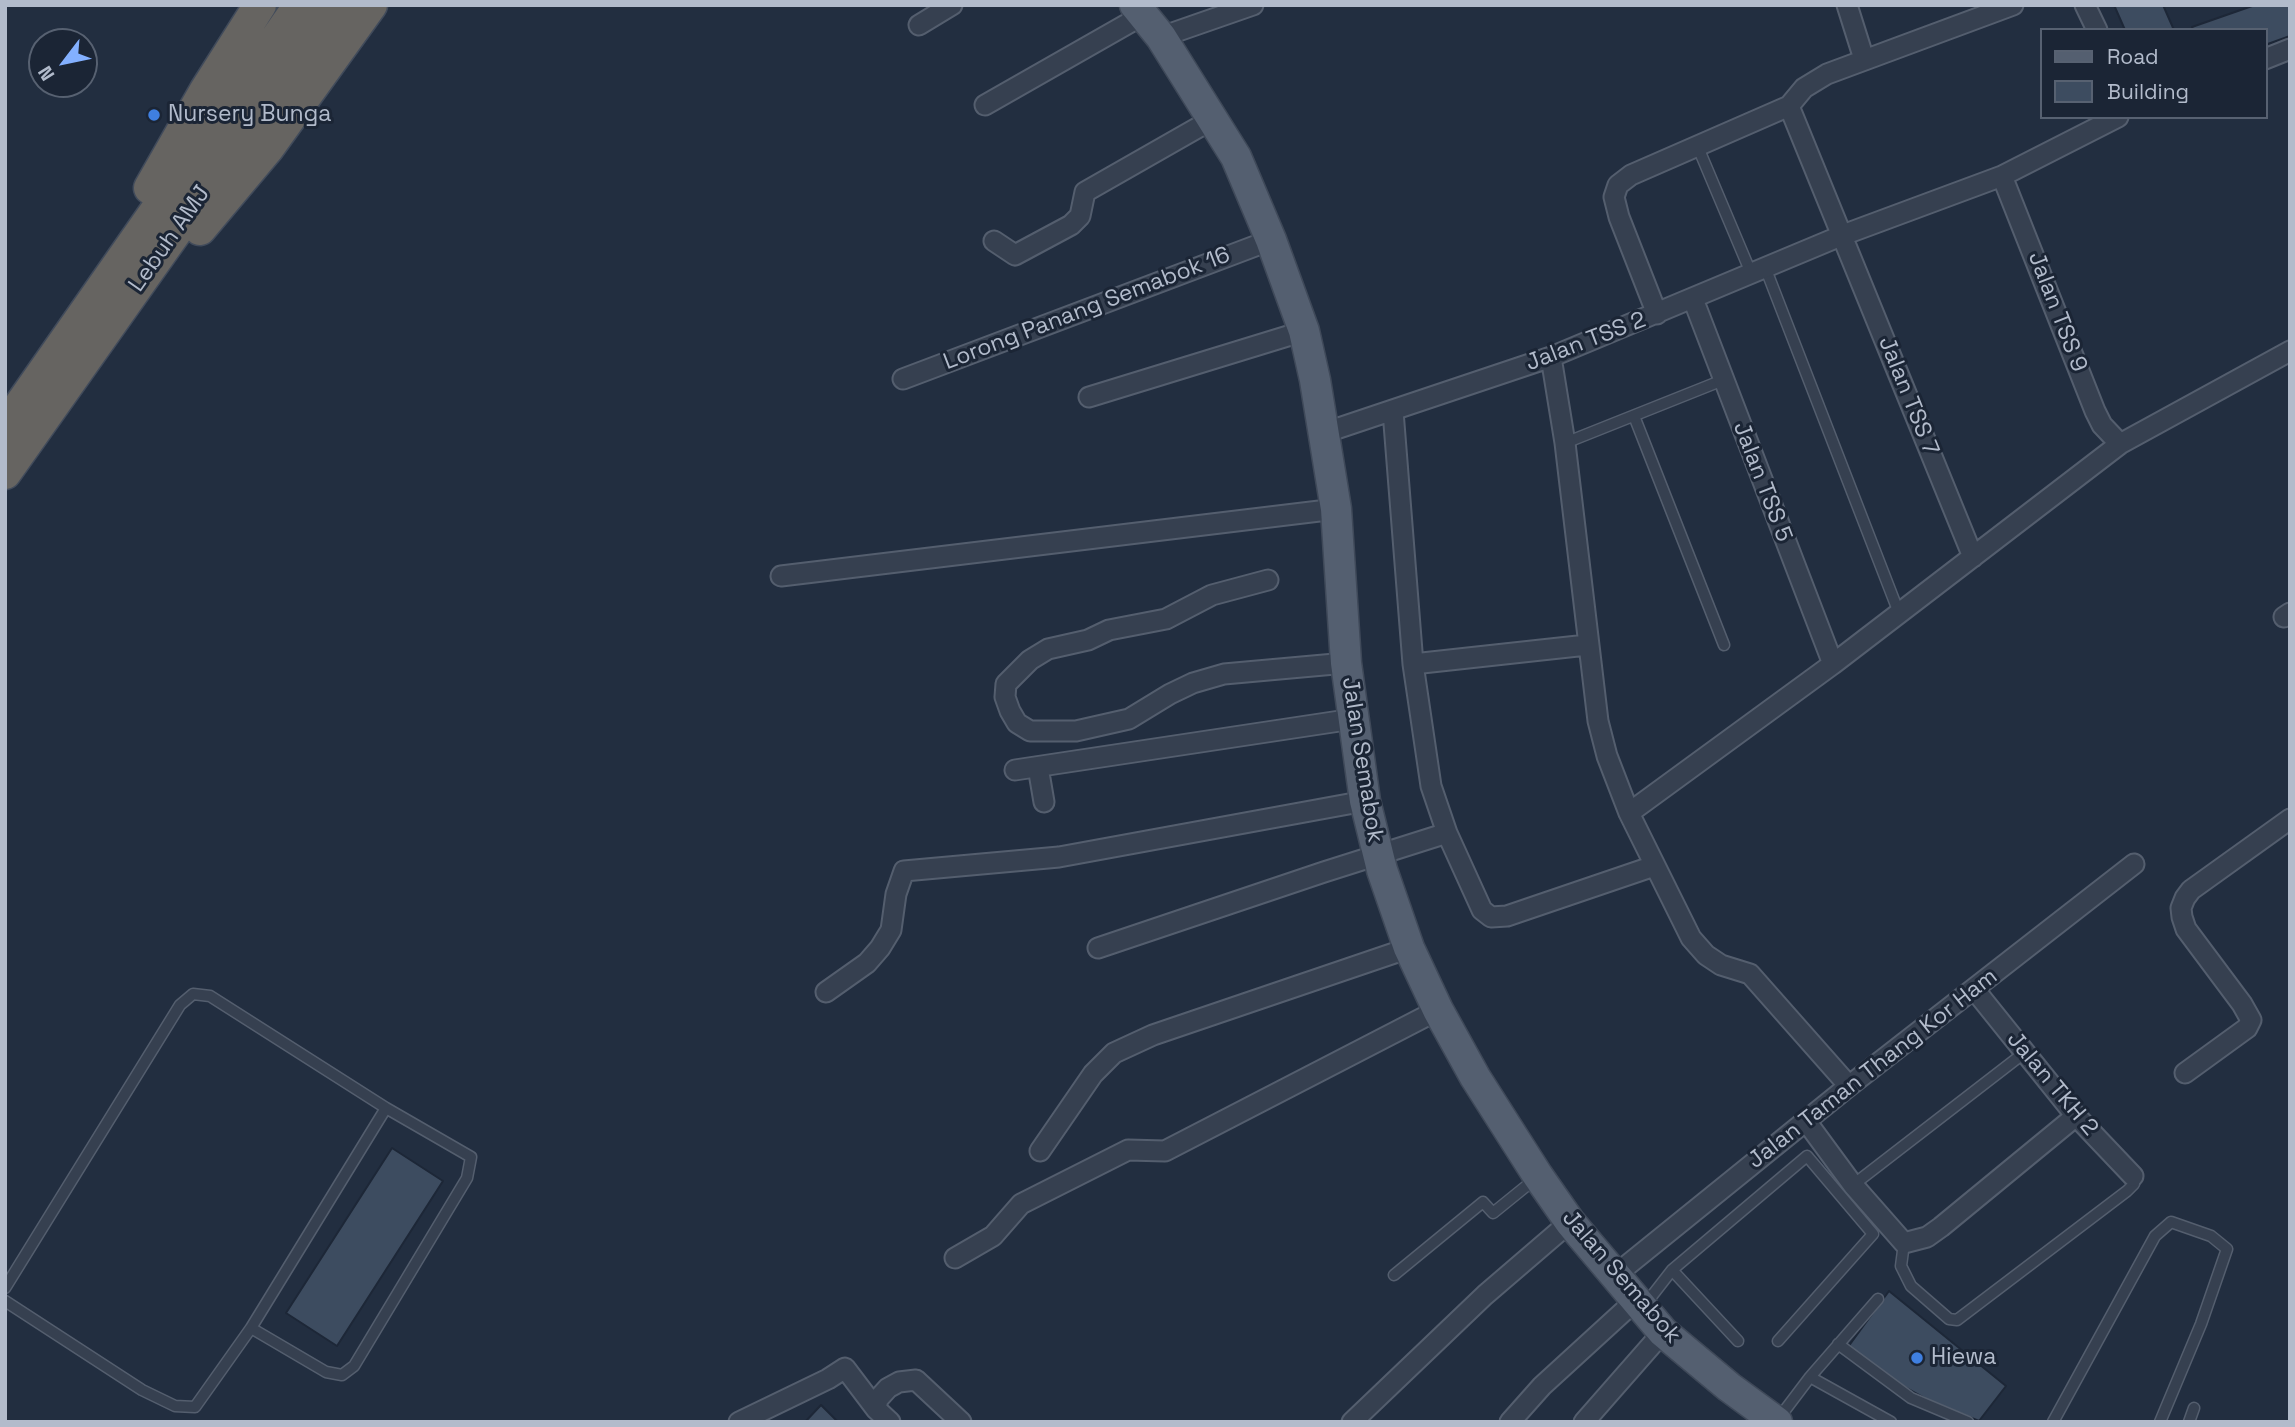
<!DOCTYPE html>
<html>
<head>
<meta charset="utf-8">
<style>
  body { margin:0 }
  #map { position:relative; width:2295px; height:1427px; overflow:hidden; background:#222e40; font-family:"Space Grotesk",sans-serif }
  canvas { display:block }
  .frame { position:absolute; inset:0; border:7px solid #b2bbcb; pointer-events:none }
  .legend { position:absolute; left:2040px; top:28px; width:228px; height:91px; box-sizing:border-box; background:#1b2535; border:2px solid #576171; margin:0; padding:9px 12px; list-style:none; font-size:21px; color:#b2bbcb }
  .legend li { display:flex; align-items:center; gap:14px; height:35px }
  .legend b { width:35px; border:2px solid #576171 }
  .north { position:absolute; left:28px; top:28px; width:70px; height:70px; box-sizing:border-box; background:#1b2535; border:2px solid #576171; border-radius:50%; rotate:238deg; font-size:19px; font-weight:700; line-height:28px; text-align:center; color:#b2bbcb }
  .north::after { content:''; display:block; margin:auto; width:24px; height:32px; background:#83b0ff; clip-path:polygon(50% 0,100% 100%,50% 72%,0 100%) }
</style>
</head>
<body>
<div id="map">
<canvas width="2295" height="1427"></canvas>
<div class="frame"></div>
<ul class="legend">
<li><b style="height:9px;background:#545f70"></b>Road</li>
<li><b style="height:19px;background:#3d4c60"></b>Building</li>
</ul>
<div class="north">N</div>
</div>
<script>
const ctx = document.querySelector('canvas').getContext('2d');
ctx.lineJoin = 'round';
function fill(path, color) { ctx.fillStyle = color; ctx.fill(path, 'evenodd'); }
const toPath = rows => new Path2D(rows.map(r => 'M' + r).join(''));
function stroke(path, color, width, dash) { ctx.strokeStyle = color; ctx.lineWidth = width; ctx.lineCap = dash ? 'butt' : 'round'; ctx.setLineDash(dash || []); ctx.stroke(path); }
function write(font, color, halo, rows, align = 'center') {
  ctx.font = font + ' "Space Grotesk",sans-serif'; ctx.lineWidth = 6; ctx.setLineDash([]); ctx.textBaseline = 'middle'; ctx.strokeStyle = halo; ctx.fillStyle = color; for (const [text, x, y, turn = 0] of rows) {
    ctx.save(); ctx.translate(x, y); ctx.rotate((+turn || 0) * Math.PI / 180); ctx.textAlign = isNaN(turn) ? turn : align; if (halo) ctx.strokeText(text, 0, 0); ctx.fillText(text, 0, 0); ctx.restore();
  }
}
const building = toPath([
  [2114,5,2163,5,2174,30,2125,30,2114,5],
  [2255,5,2290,5,2290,36,2265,45,2265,30,2193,30,2192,27,2255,5],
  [392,1148,443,1181,337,1346,286,1313,392,1148],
  [1889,1291,2006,1386,1979,1421,1930,1401,1903,1386,1848,1347,1889,1291],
  [821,1405,838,1422,805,1422,821,1405]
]);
const service = toPath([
  [1697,145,1751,273],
  [1765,267,1899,613],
  [1634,416,1724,645],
  [1565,443,1723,380],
  [1853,1185,2024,1053],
  [1904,1243,1901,1266,1911,1286,1949,1319,1957,1320,2127,1191,2134,1184,2133,1176],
  [1672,1270,1738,1341],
  [1394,1275,1483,1202,1493,1213,1535,1179],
  [5,1288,180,1005,193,994,210,996,386,1108,471,1157,467,1178,354,1366,342,1375,326,1372,251,1328,386,1108],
  [5,1301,142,1390,175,1406,195,1407,251,1328],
  [1644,1306,1672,1270,1807,1156,1873,1234,1778,1341],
  [1838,1344,1911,1398,1968,1422],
  [1810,1377,1891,1422],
  [1779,1418,1810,1377,1878,1299],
  [2053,1422,2155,1236,2171,1222,2211,1236,2227,1249,2201,1324,2160,1422],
  [2189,1422,2194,1408]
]);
const minor = toPath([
  [1847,5,1864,59],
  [2085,5,2097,30],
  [919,25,952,5],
  [1161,37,1253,5],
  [2265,59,2290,49],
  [985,105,1143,15],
  [1789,106,1973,557],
  [1789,106,1804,88,1827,74,2013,5],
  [2002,176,2095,411,2102,425,2120,444],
  [994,241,1015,255,1071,225,1080,216,1085,192,1213,119],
  [1693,299,1833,664],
  [1657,314,1619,217,1614,197,1618,185,1631,175,1789,106],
  [1551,357,1565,443,1598,721,1607,756,1629,813,1691,938,1706,955,1721,965,1750,974,1849,1086],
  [903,379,1271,240],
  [1089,397,1304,331],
  [1393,411,1413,664,1431,786,1447,833,1482,910,1491,917,1507,916,1654,866],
  [1324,433,1551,357,1843,235,2002,176,2118,117],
  [781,576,1336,509],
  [1268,580,1212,595,1166,619,1109,630,1088,640,1048,649,1030,660,1006,684,1005,697,1010,711,1017,723,1030,731,1076,731,1129,719,1170,694,1193,683,1224,674,1346,663],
  [2284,617,2290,613],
  [1413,664,1587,645],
  [1038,767,1044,802],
  [1015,770,1353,719],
  [1629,813,1833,664,2120,444,2290,351],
  [1098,948,1324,872,1447,833],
  [1974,989,2076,1116,2133,1176],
  [826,992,867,963,880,948,891,930,896,894,904,871,1059,857,1365,801],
  [2185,1073,2247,1028,2251,1020,2242,1004,2186,929,2182,917,2181,908,2185,898,2191,890,2290,819],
  [1806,1121,1853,1185,1904,1243,1927,1237,1941,1227,2076,1116],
  [1040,1151,1093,1074,1114,1053,1153,1035,1409,948],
  [955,1258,993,1236,1021,1204,1128,1150,1165,1151,1438,1010],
  [1614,1276,1849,1086,2134,864],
  [876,1409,878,1399,888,1388,899,1382,916,1380,961,1422],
  [739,1422,828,1379,845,1368,876,1409,890,1422],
  [1352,1422,1485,1295,1570,1222],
  [1510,1422,1542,1386,1635,1301],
  [1584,1422,1663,1332]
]);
const primary = toPath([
  [1135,5,1161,37,1236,157,1271,240,1304,331,1315,380,1336,509,1346,663,1365,801,1382,870,1409,948,1438,1010,1475,1077,1538,1176,1570,1222,1663,1332,1729,1387,1777,1422]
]);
const trunk = toPath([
  [150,188,206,90,260,5],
  [200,229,268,148,371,5],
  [5,427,300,5],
  [5,473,336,5]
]);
const markers = [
  [154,115,7,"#3f7fe0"],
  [1917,1358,7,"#3f7fe0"]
];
const poiNames = [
  ["Nursery Bunga",168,115],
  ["Hiewa",1931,1358]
];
const streetNames = [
  ["Lebuh AMJ",170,239,-55],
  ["Lorong Panang Semabok 16",1087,309,-21],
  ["Jalan TSS 9",2057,312,69],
  ["Jalan TSS 2",1586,342,-21],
  ["Jalan TSS 7",1908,396,68],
  ["Jalan TSS 5",1762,482,69],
  ["Jalan Semabok",1362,760,81],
  ["Jalan Taman Thang Kor Ham",1873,1069,-38],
  ["Jalan TKH 2",2052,1084,50],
  ["Jalan Semabok",1621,1277,49]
];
fill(building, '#3d4c60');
stroke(building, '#1d2737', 2);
stroke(service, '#545e6e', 13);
stroke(minor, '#545e6e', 23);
stroke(primary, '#3f4959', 33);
stroke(trunk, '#414b5b', 35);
stroke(service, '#364050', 10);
stroke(minor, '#364050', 19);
stroke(primary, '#545f70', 30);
stroke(trunk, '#666461', 32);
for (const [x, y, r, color] of markers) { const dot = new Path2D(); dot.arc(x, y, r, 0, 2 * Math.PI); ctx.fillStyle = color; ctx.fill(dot); stroke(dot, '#1b2535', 2.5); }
write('23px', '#b2bbcb', '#1b2535', poiNames, 'left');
write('23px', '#b2bbcb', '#1b2535', streetNames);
</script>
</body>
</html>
